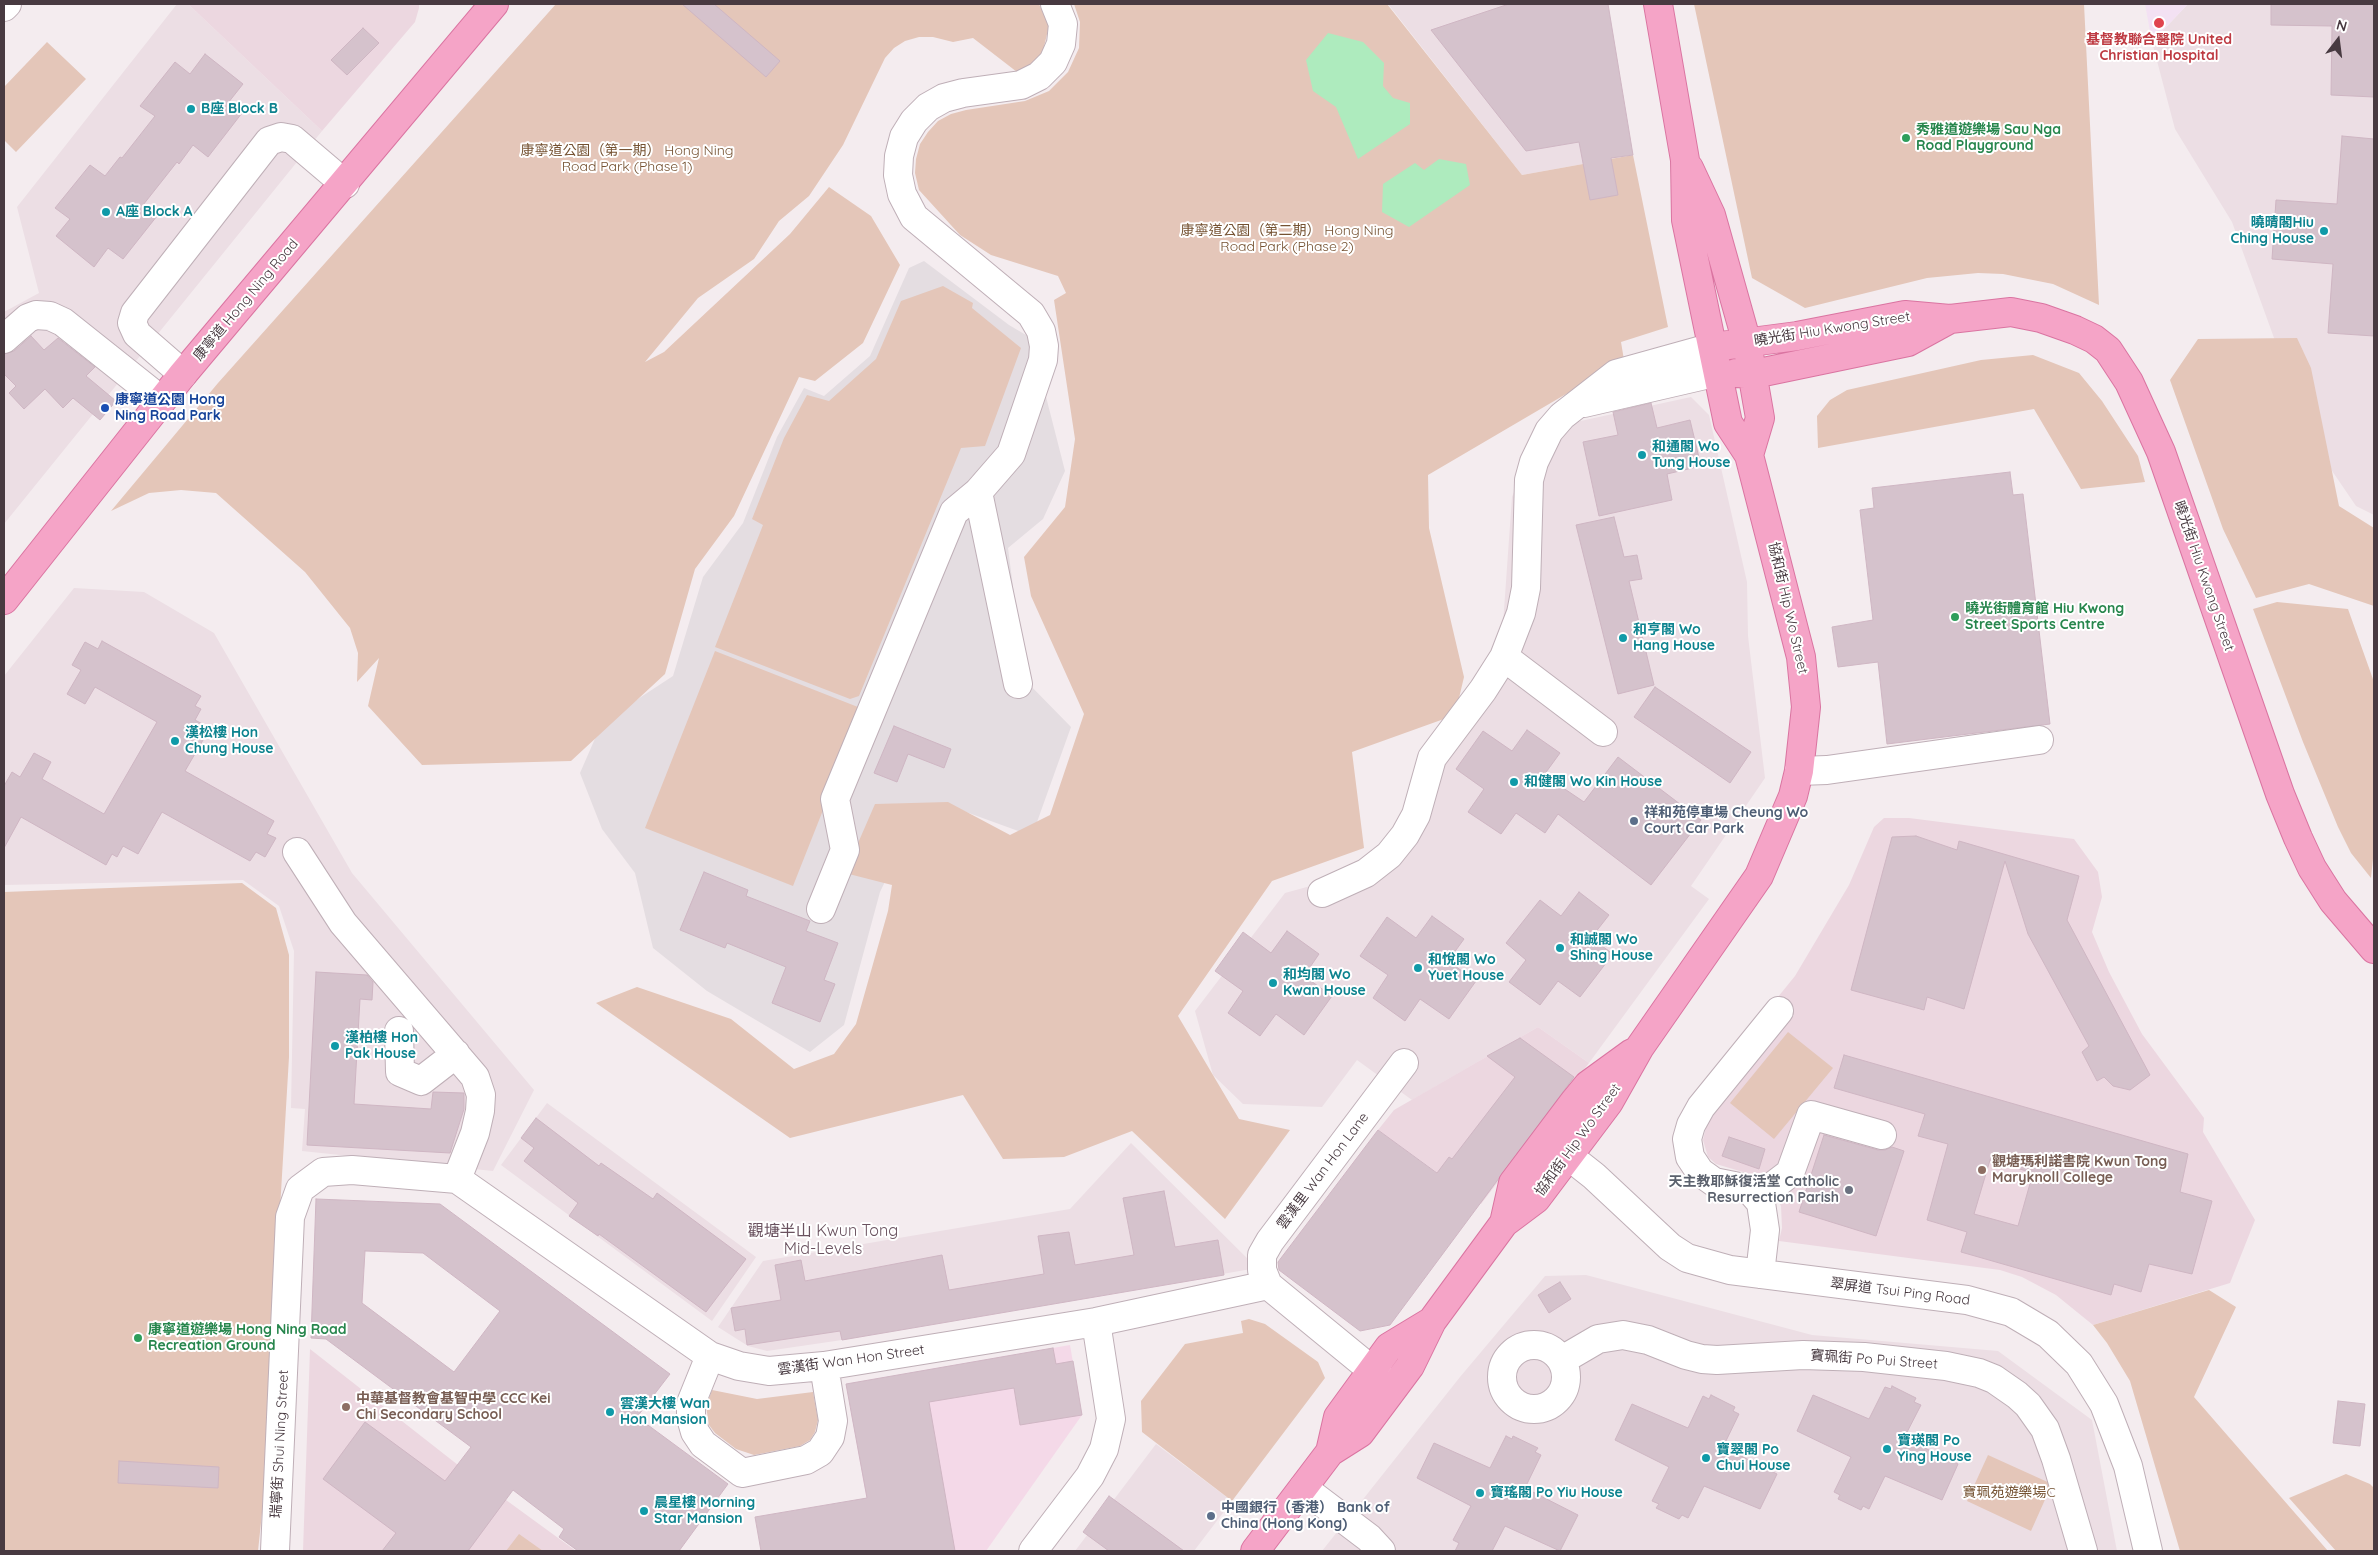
<!DOCTYPE html>
<html>
<head>
<meta charset="utf-8">
<style>
  body { margin:0 }
  #map { position:relative; width:2378px; height:1555px; overflow:hidden; background:#f4ecef; font-family:Quicksand,sans-serif }
  canvas { display:block }
  .frame { position:absolute; inset:0; border:5px solid #483a41; pointer-events:none }
  .north { position:absolute; left:2313px; top:15px; width:50px; height:50px; -webkit-text-stroke:4px #fff; paint-order:stroke; rotate:15deg; font-size:14px; font-weight:700; line-height:20px; text-align:center; color:#483a41 }
  .north::after { content:''; display:block; margin:auto; width:18px; height:22px; background:#483a41; clip-path:polygon(50% 0,100% 100%,50% 72%,0 100%) }
</style>
</head>
<body>
<div id="map">
<canvas width="2378" height="1555"></canvas>
<div class="frame"></div>
<div class="north">N</div>
</div>
<script>
const ctx = document.querySelector('canvas').getContext('2d');
ctx.lineJoin = 'round';
function fill(path, color) { ctx.fillStyle = color; ctx.fill(path, 'evenodd'); }
const toPath = rows => new Path2D(rows.map(r => 'M' + r).join(''));
function stroke(path, color, width, dash) { ctx.strokeStyle = color; ctx.lineWidth = width; ctx.lineCap = dash ? 'butt' : 'round'; ctx.setLineDash(dash || []); ctx.stroke(path); }
function write(font, color, halo, rows, align = 'center') {
  ctx.font = font + ' Quicksand,"Noto Sans TC",sans-serif'; ctx.lineWidth = 4; ctx.setLineDash([]); ctx.textBaseline = 'middle'; ctx.strokeStyle = halo; ctx.fillStyle = color; for (const [text, x, y, turn = 0] of rows) {
    ctx.save(); ctx.translate(x, y); ctx.rotate((+turn || 0) * Math.PI / 180); ctx.textAlign = isNaN(turn) ? turn : align; if (halo) ctx.strokeText(text, 0, 0); ctx.fillText(text, 0, 0); ctx.restore();
  }
}
const residential = toPath([
  [177,4,188,4,322,131,4,524,4,312,39,293,17,207],
  [1388,4,1608,4,1633,155,1522,175],
  [2188,4,2374,4,2374,515,2356,506,2311,440,2232,222,2175,129,2152,42],
  [1691,397,1709,415,1747,582,1748,636,1765,778,1691,886,1709,899,1589,1063,1538,1027,1412,1100,1357,1060,1322,1107,1243,1104,1213,1075,1195,1011,1285,893,1343,877,1410,826,1501,652,1512,497,1539,430],
  [74,588,144,592,214,633,352,873,534,1090,493,1171,302,1151,305,1109,291,1108,294,951,279,906,243,880,4,885,4,676],
  [547,1103,756,1257,712,1321,501,1165],
  [1131,1143,1257,1268,842,1340,767,1351,748,1346,718,1327,763,1261,1070,1209],
  [1586,1275,1812,1335,1998,1351,2092,1420,2117,1551,1322,1551,1460,1377,1545,1276],
  [1156,1444,1232,1501,1194,1551,1075,1551]
]);
const commercial = toPath([
  [1070,1345,1082,1415,986,1551,876,1551,846,1384]
]);
const industrial = toPath([
  [924,261,1009,325,1031,338,1065,471,1043,519,1008,548,1025,680,1071,727,1032,836,955,808,897,857,880,892,844,1025,810,1052,707,991,653,948,635,873,602,829,580,773,597,734,621,710,673,676,703,577,743,523,777,437,804,388,824,396,870,356,909,268]
]);
const education = toPath([
  [188,4,419,4,419,8,415,22,322,131],
  [1884,818,1909,818,2074,839,2098,872,2102,897,2092,932,2109,972,2142,1034,2204,1118,2203,1132,2255,1220,2230,1283,2093,1325,2056,1295,2022,1277,2000,1270,1779,1241,1782,1228,1781,1206,1771,1188,1760,1177,1716,1164,1708,1157,1703,1140,1707,1123,1712,1114,1794,1015,1769,1008,1795,976,1849,885,1874,827],
  [1538,1027,1589,1063,1481,1204,1378,1130,1394,1110],
  [310,1349,458,1465,576,1551,303,1551]
]);
const medical = toPath([
  [2145,4,2188,4,2152,42]
]);
const green = toPath([
  [556,4,1039,4,1049,26,1042,55,1031,65,1017,72,973,38,953,42,933,37,919,37,905,41,894,48,885,58,843,145,809,196,779,221,754,259,698,298,645,362,664,352,790,234,829,187,871,216,900,265,863,343,815,381,799,377,734,516,695,569,665,674,571,761,422,765,368,706,379,658,357,682,358,653,350,628,305,572,216,493,181,490,149,493,111,511,218,383],
  [1074,4,1387,4,1522,175,1633,155,1668,327,1621,342,1624,360,1428,475,1429,528,1464,677,1455,715,1352,752,1364,848,1272,881,1178,1016,1239,1119,1290,1130,1225,1219,1132,1131,1064,1157,1003,1159,963,1095,790,1138,596,1003,637,987,731,1019,794,1069,834,1054,856,1024,888,911,892,885,845,873,875,804,948,802,1010,835,1050,815,1084,714,1031,596,1024,557,1065,507,1075,439,1054,300,1066,293,1058,276,991,255,960,235,919,190,915,173,916,159,920,144,928,132,938,121,951,114,966,110,1025,101,1049,91,1068,72,1079,48,1080,22],
  [1694,4,2084,4,2099,305,2053,284,2003,274,1978,273,1927,278,1805,308,1752,278],
  [47,42,86,79,16,152,4,140,4,87],
  [943,286,973,303,972,308,1021,348,985,446,961,448,859,696,850,699,715,647,763,525,752,519,784,438,807,395,829,401,876,359,901,301],
  [2297,338,2311,368,2339,506,2374,528,2374,606,2309,584,2256,598,2223,529,2170,380,2198,339],
  [2033,355,2079,373,2102,401,2138,456,2145,482,2081,489,2034,409,1818,448,1817,416,1830,400,1847,390,1981,360],
  [2277,602,2348,609,2374,682,2374,849,2371,878,2351,853,2338,827,2303,742,2253,609],
  [715,651,863,709,793,886,645,828],
  [242,883,276,908,289,955,289,1057,262,1513,258,1551,4,1551,4,892],
  [1788,1032,1833,1068,1774,1139,1730,1103],
  [2209,1290,2236,1307,2194,1397,2328,1551,2180,1551,2130,1381,2107,1343,2093,1325],
  [1249,1319,1265,1324,1318,1362,1325,1378,1232,1501,1142,1432,1141,1401,1185,1344,1243,1333,1241,1321],
  [712,1390,757,1399,813,1392,818,1420,815,1432,810,1440,800,1446,754,1455,736,1449,715,1433,709,1425,706,1406],
  [1988,1455,2052,1484,2031,1531,1967,1501],
  [2346,1474,2370,1484,2374,1488,2374,1551,2336,1551,2289,1498],
  [519,1534,543,1551,506,1551]
]);
const water = toPath([
  [1328,33,1363,42,1384,63,1383,86,1393,98,1410,103,1410,124,1358,159,1336,107,1313,91,1306,60],
  [1439,159,1466,164,1470,185,1409,227,1382,212,1383,184,1415,163,1424,170]
]);
const building = toPath([
  [682,4,714,4,780,61,766,77,682,4],
  [1509,4,1608,4,1633,155,1611,158,1618,195,1590,200,1579,142,1526,151,1431,30,1509,4],
  [2271,4,2374,4,2374,97,2331,95,2332,26,2271,25,2271,4],
  [363,28,379,43,347,75,331,60,363,28],
  [205,54,243,84,228,103,242,113,208,157,193,145,179,164,177,162,143,205,157,216,123,259,108,248,94,267,56,236,70,219,55,208,90,165,105,176,120,157,122,158,155,116,140,106,175,62,190,74,205,54],
  [2342,136,2374,139,2374,336,2328,333,2333,264,2272,259,2276,200,2337,204,2342,136],
  [31,336,44,350,58,338,95,367,86,376,116,401,100,420,73,398,63,408,45,389,24,409,9,393,16,386,4,374,4,354,14,351,31,336],
  [1651,403,1657,428,1690,420,1701,466,1667,474,1672,500,1599,516,1583,442,1618,435,1613,412,1651,403],
  [2010,472,2013,495,2023,494,2050,724,1887,744,1878,662,1838,667,1832,627,1873,620,1860,510,1874,508,1872,488,2010,472],
  [1614,517,1624,557,1637,555,1642,579,1629,581,1654,685,1618,694,1576,525,1614,517],
  [102,641,201,696,195,706,201,709,195,720,210,728,185,771,274,821,267,834,276,838,265,857,256,852,250,861,162,812,138,854,123,846,117,857,112,854,106,865,21,817,4,848,4,786,12,772,20,777,34,753,51,762,42,779,104,814,157,722,95,687,85,704,67,694,81,670,72,665,85,642,98,649,102,641],
  [1655,687,1751,752,1730,783,1634,717,1655,687],
  [894,726,951,749,944,768,908,754,897,782,874,773,894,726],
  [1527,730,1560,753,1544,775,1584,802,1618,757,1701,820,1651,885,1558,814,1545,833,1516,813,1501,834,1468,812,1484,789,1456,769,1483,731,1512,751,1527,730],
  [1916,836,1957,850,1959,841,2079,876,2067,920,2150,1075,2130,1090,2113,1086,2104,1077,2097,1081,2082,1052,2089,1046,2028,934,2005,861,1964,1009,1927,997,1924,1010,1851,990,1892,837,1916,836],
  [704,872,748,890,746,896,810,921,806,931,838,943,824,980,835,984,820,1022,772,1003,786,967,727,943,725,948,680,930,704,872],
  [1579,892,1609,915,1591,938,1613,954,1580,997,1558,981,1540,1005,1509,982,1526,960,1506,943,1540,900,1561,916,1579,892],
  [1432,916,1464,939,1448,961,1476,981,1449,1019,1420,999,1405,1021,1373,998,1388,975,1360,956,1387,917,1416,938,1432,916],
  [1287,931,1319,954,1304,976,1332,996,1304,1035,1276,1014,1260,1036,1228,1013,1243,991,1215,971,1243,932,1271,953,1287,931],
  [316,972,367,975,373,982,372,1000,360,999,354,1104,431,1109,433,1092,464,1093,464,1109,450,1153,307,1145,316,972],
  [1520,1038,1574,1077,1390,1325,1360,1331,1279,1270,1278,1262,1378,1130,1437,1173,1449,1157,1452,1159,1515,1077,1487,1056,1520,1038],
  [1844,1055,2188,1154,2180,1192,2212,1201,2192,1274,2149,1264,2141,1292,2114,1284,2111,1295,1961,1252,1967,1232,1927,1220,1948,1144,1918,1136,1925,1114,1834,1088,1844,1055],
  [1990,1160,2033,1173,2018,1226,1974,1214,1990,1160],
  [536,1118,599,1166,601,1163,653,1199,657,1193,746,1259,706,1312,599,1234,598,1236,569,1216,578,1203,524,1161,534,1148,521,1138,536,1118],
  [1824,1135,1878,1150,1885,1150,1892,1147,1904,1151,1876,1236,1799,1212,1824,1135],
  [1729,1137,1765,1149,1759,1169,1722,1156,1729,1137],
  [1164,1191,1175,1247,1218,1240,1224,1275,842,1340,840,1331,747,1345,745,1329,735,1331,731,1308,781,1300,775,1265,801,1260,805,1281,942,1255,949,1290,1044,1274,1038,1236,1069,1232,1075,1265,1134,1255,1123,1198,1164,1191],
  [316,1199,440,1204,670,1374,637,1417,728,1484,679,1551,578,1551,559,1537,564,1529,513,1490,468,1551,382,1551,396,1533,323,1479,365,1422,445,1481,471,1447,326,1339,311,1338,316,1199],
  [365,1251,423,1253,500,1311,454,1372,362,1303,365,1251],
  [1560,1282,1571,1299,1549,1313,1538,1295,1560,1282],
  [1053,1348,1056,1364,1073,1361,1082,1415,1020,1425,1014,1388,929,1402,955,1551,761,1551,755,1517,867,1498,846,1384,1053,1348],
  [1892,1386,1916,1398,1914,1402,1921,1405,1904,1438,1958,1464,1942,1500,1885,1476,1869,1509,1863,1506,1861,1510,1838,1499,1840,1495,1834,1492,1851,1457,1797,1431,1813,1395,1869,1419,1885,1387,1891,1389,1892,1386],
  [1711,1395,1735,1407,1733,1411,1739,1414,1723,1447,1777,1474,1760,1509,1704,1486,1688,1518,1682,1515,1679,1519,1656,1508,1659,1504,1652,1501,1669,1467,1615,1440,1632,1404,1688,1428,1703,1396,1709,1399,1711,1395],
  [2338,1401,2365,1404,2360,1446,2333,1443,2338,1401],
  [1506,1436,1512,1439,1513,1436,1538,1448,1535,1452,1541,1455,1525,1488,1578,1515,1560,1551,1505,1526,1492,1551,1455,1551,1459,1543,1453,1540,1471,1506,1417,1478,1434,1443,1490,1468,1506,1436],
  [119,1461,219,1467,218,1488,118,1483,119,1461],
  [1109,1496,1184,1551,1109,1551,1083,1532,1109,1496]
]);
const minor = toPath([
  [4,7,7,4],
  [4,339,28,318,36,315,50,316,63,322,161,400],
  [183,374,137,334,132,323,135,313,269,141,281,137,292,139,345,184],
  [1584,403,1718,372],
  [978,492,1018,684],
  [1504,657,1603,732],
  [1799,771,1827,770,2039,740],
  [297,852,343,923,475,1077,481,1095,480,1111,475,1133,457,1179],
  [1322,893,1366,873,1389,855,1405,835,1416,815,1432,758,1483,690,1504,657,1521,613,1526,588,1529,480,1534,462,1549,431,1562,416,1616,374,1713,347],
  [821,909,845,850,835,799,954,512,978,492,1011,454,1043,360,1044,346,1041,331,1031,314,914,217,902,194,898,175,899,156,904,137,914,121,928,107,944,98,963,93,1021,85,1039,76,1053,62,1061,44,1063,24,1055,4],
  [399,1031,400,1072,421,1081,456,1054],
  [1547,1139,1594,1176,1670,1247,1687,1258,1730,1270,1967,1300,2011,1312,2048,1334,2079,1364,2104,1404,2128,1466,2148,1551],
  [1757,1198,1790,1173,1811,1115,1882,1135],
  [1760,1274,1765,1230,1761,1203,1749,1189,1714,1182,1700,1172,1690,1157,1687,1139,1691,1125,1701,1107,1779,1011],
  [1268,1285,1262,1270,1262,1255,1270,1241,1404,1063],
  '1502 1377a32 32 0 1 1 64 0a32 32 0 1 1-64 0Z',
  [710,1356,691,1403,691,1418,695,1432,703,1444,742,1473,806,1460,820,1452,830,1437,833,1421,824,1366],
  [1562,1360,1598,1339,1623,1335,1648,1340,1686,1355,1702,1359,1717,1360,1803,1355,1864,1357,1946,1366,1979,1373,1994,1379,2017,1395,2028,1405,2045,1429,2056,1459,2083,1551],
  [1303,1488,1369,1538,1381,1551],
  [275,1551,290,1217,300,1189,323,1172,352,1170,457,1179,710,1356,739,1366,769,1371,824,1366,1096,1322,1268,1285,1390,1385],
  [1033,1551,1090,1476,1104,1449,1111,1419,1096,1322]
]);
const major = toPath([
  [1689,168,1711,215,1747,343,1760,418,1749,455],
  [1713,347,1797,336,1905,315,1950,319,2011,312,2041,318,2075,330,2094,339,2108,350,2129,382,2161,452,2280,794,2298,838,2312,868,2333,901,2374,949],
  [1736,373,1754,374,1908,342,1950,319],
  [4,600,183,374,494,4],
  [1504,1223,1513,1183,1574,1102,1588,1085,1632,1053],
  [1330,1452,1338,1417,1389,1347,1432,1321],
  [1255,1551,1330,1452,1360,1433,1410,1366,1432,1321,1504,1223,1536,1199,1609,1102,1640,1047,1759,876,1793,796,1799,771,1806,707,1801,657,1749,455,1728,423,1686,220,1685,160,1658,4]
]);
const markers = [
  [2159,23,6,"#e0444e"],
  [191,109,5,"#0f9aa8"],
  [1906,138,5,"#2e9e5b"],
  [106,212,5,"#0f9aa8"],
  [2324,231,5,"#0f9aa8"],
  [105,408,5,"#1a4fb4"],
  [1642,455,5,"#0f9aa8"],
  [1955,617,5,"#2e9e5b"],
  [1623,638,5,"#0f9aa8"],
  [175,741,5,"#0f9aa8"],
  [1514,782,5,"#0f9aa8"],
  [1634,821,5,"#5c6f8a"],
  [1560,948,5,"#0f9aa8"],
  [1418,968,5,"#0f9aa8"],
  [1273,983,5,"#0f9aa8"],
  [335,1046,5,"#0f9aa8"],
  [1982,1170,5,"#8d6e63"],
  [1849,1190,5,"#6b7280"],
  [138,1338,5,"#2e9e5b"],
  [346,1407,5,"#8d6e63"],
  [610,1412,5,"#0f9aa8"],
  [1887,1449,5,"#0f9aa8"],
  [1706,1458,5,"#0f9aa8"],
  [1480,1493,5,"#0f9aa8"],
  [644,1511,5,"#0f9aa8"],
  [1211,1516,5,"#5c6f8a"]
];
const healthNames = [
  ["基督教聯合醫院 United",2159,40],
  ["Christian Hospital",2159,56]
];
const cultureNames = [
  ["B座 Block B",201,109],
  ["A座 Block A",116,212],
  ["曉晴閣Hiu",2314,223,"right"],
  ["Ching House",2314,239,"right"],
  ["和通閣 Wo",1652,447],
  ["Tung House",1652,463],
  ["和亨閣 Wo",1633,630],
  ["Hang House",1633,646],
  ["漢松樓 Hon",185,733],
  ["Chung House",185,749],
  ["和健閣 Wo Kin House",1524,782],
  ["和誠閣 Wo",1570,940],
  ["Shing House",1570,956],
  ["和悅閣 Wo",1428,960],
  ["Yuet House",1428,976],
  ["和均閣 Wo",1283,975],
  ["Kwan House",1283,991],
  ["漢柏樓 Hon",345,1038],
  ["Pak House",345,1054],
  ["雲漢大樓 Wan",620,1404],
  ["Hon Mansion",620,1420],
  ["寶瑛閣 Po",1897,1441],
  ["Ying House",1897,1457],
  ["寶翠閣 Po",1716,1450],
  ["Chui House",1716,1466],
  ["寶瑤閣 Po Yiu House",1490,1493],
  ["晨星樓 Morning",654,1503],
  ["Star Mansion",654,1519]
];
const leisureNames = [
  ["秀雅道遊樂場 Sau Nga",1916,130],
  ["Road Playground",1916,146],
  ["曉光街體育館 Hiu Kwong",1965,609],
  ["Street Sports Centre",1965,625],
  ["康寧道遊樂場 Hong Ning Road",148,1330],
  ["Recreation Ground",148,1346]
];
const parkNames = [
  ["康寧道公園（第一期） Hong Ning",627,151],
  ["Road Park (Phase 1)",627,167],
  ["康寧道公園（第二期） Hong Ning",1287,231],
  ["Road Park (Phase 2)",1287,247],
  ["寶珮苑遊樂場C",2009,1493]
];
const streetNames = [
  ["康寧道 Hong Ning Road",246,300,-50],
  ["曉光街 Hiu Kwong Street",1832,329,-9],
  ["曉光街 Hiu Kwong Street",2204,576,71],
  ["協和街 Hip Wo Street",1788,608,77],
  ["協和街 Hip Wo Street",1578,1140,-54],
  ["雲漢里 Wan Hon Lane",1323,1171,-53],
  ["翠屏道 Tsui Ping Road",1900,1292,7],
  ["雲漢街 Wan Hon Street",851,1360,-8],
  ["寶珮街 Po Pui Street",1874,1360,4],
  ["瑞寧街 Shui Ning Street",280,1444,-87]
];
const transitNames = [
  ["康寧道公園 Hong",115,400],
  ["Ning Road Park",115,416]
];
const serviceNames = [
  ["祥和苑停車場 Cheung Wo",1644,813],
  ["Court Car Park",1644,829],
  ["中國銀行（香港） Bank of",1221,1508],
  ["China (Hong Kong)",1221,1524]
];
const educationNames = [
  ["觀塘瑪利諾書院 Kwun Tong",1992,1162],
  ["Maryknoll College",1992,1178],
  ["中華基督教會基智中學 CCC Kei",356,1399],
  ["Chi Secondary School",356,1415]
];
const worshipNames = [
  ["天主教耶穌復活堂 Catholic",1839,1182],
  ["Resurrection Parish",1839,1198]
];
const quarterNames = [
  ["觀塘半山 Kwun Tong",823,1231],
  ["Mid-Levels",823,1249]
];
fill(residential, '#ecdee4');
fill(commercial, '#f4d9e8');
fill(industrial, '#e4dde1');
fill(education, '#ecd7e0');
fill(medical, '#f3e1f3');
fill(green, '#e4c6b9');
fill(water, '#aeebbe');
fill(building, '#d5c2cc');
stroke(building, '#cfb6c3', 1);
stroke(minor, '#bfafb7', 30);
stroke(major, '#da74a1', 30);
stroke(minor, '#fff', 28);
stroke(major, '#f5a4c7', 28);
for (const [x, y, r, color] of markers) { const dot = new Path2D(); dot.arc(x, y, r, 0, 2 * Math.PI); ctx.fillStyle = color; ctx.fill(dot); stroke(dot, '#fff', 2); }
write('bold 14px', '#be3a42', '#fff', healthNames);
write('bold 14px', '#0d838f', '#fff', cultureNames, 'left');
write('bold 14px', '#27864d', '#fff', leisureNames, 'left');
write('14px', '#755232', '#fff', parkNames);
write('14px', '#483a41', '#fff', streetNames);
write('bold 14px', '#164399', '#fff', transitNames, 'left');
write('bold 14px', '#4e5e75', '#fff', serviceNames, 'left');
write('bold 14px', '#785e54', '#fff', educationNames, 'left');
write('bold 14px', '#5b616d', '#fff', worshipNames, 'right');
write('16px', '#6a525f', '#fff', quarterNames);
</script>
</body>
</html>
